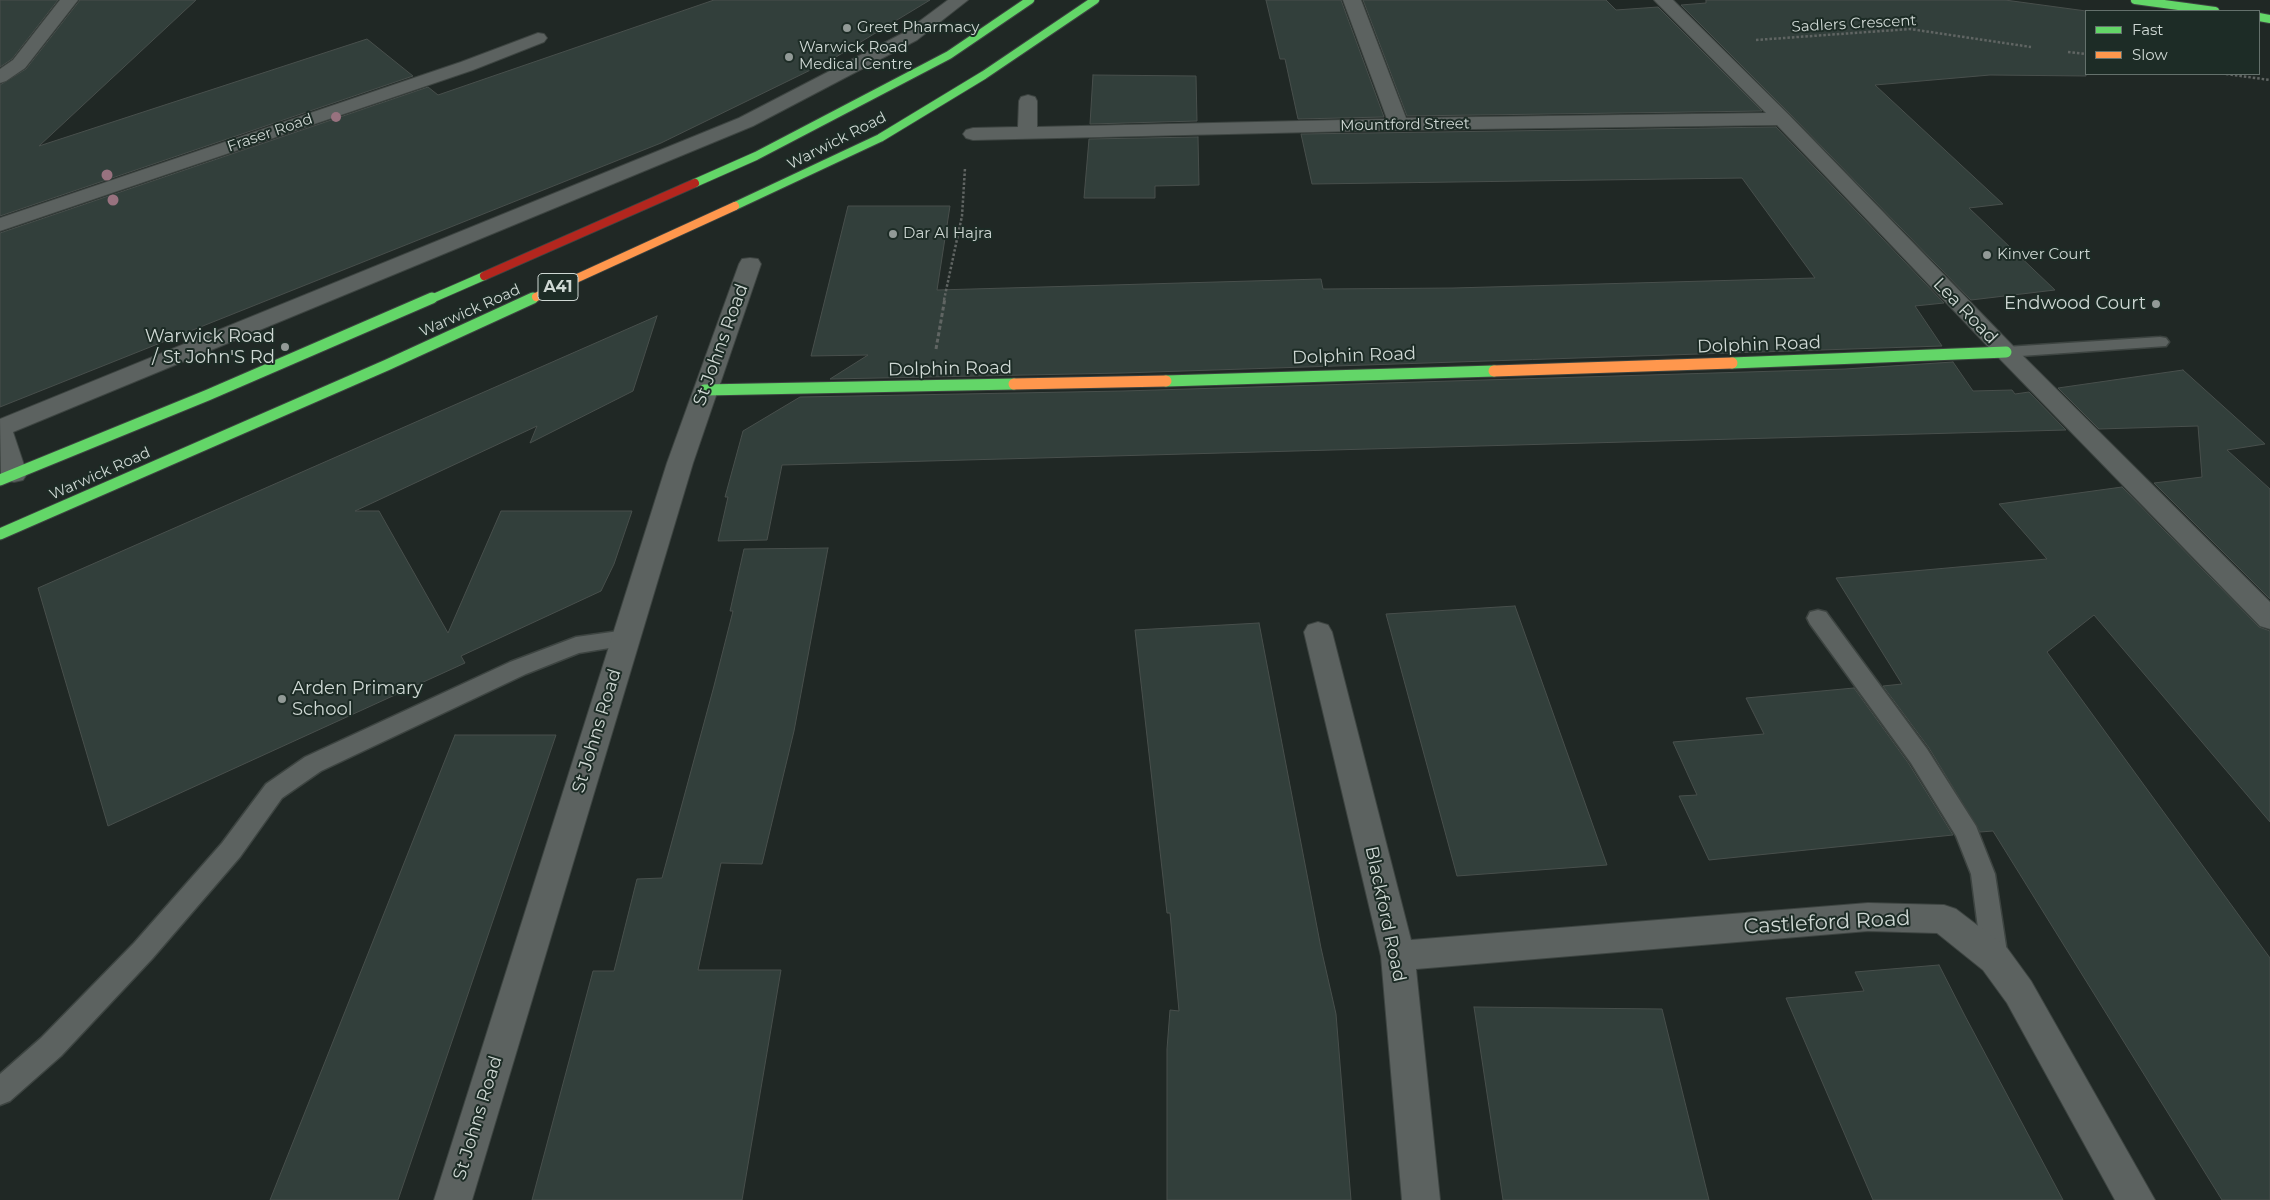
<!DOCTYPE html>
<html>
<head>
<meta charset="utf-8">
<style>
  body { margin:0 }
  #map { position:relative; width:2270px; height:1200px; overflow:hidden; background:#202825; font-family:Montserrat,sans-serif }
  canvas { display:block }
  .legend { position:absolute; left:2085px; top:10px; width:175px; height:65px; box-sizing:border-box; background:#1d2c26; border:1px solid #64716c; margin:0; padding:6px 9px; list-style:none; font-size:15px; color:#cfd8d4 }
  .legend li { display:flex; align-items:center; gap:10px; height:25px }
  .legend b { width:25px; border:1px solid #64716c }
</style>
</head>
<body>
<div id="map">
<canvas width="2270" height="1200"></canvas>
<ul class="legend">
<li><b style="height:6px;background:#63d668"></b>Fast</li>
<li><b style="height:6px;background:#ff974d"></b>Slow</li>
</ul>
</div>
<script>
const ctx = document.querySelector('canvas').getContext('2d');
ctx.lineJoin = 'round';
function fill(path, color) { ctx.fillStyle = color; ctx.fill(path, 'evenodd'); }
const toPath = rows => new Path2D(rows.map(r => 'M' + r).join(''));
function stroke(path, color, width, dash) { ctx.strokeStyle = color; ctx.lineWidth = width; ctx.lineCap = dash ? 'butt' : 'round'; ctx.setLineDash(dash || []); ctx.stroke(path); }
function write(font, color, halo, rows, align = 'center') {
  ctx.font = font + ' Montserrat,sans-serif'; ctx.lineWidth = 4; ctx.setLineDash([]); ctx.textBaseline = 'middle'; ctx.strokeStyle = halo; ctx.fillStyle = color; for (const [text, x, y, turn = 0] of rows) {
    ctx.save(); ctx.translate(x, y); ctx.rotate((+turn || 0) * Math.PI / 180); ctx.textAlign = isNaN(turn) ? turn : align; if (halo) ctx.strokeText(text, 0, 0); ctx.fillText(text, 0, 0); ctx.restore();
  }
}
const building = toPath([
  [0,0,58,0,12,59,0,67,0,0],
  [80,0,196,0,39,146,367,39,413,76,0,216,0,85,26,69,80,0],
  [714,0,930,0,831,60,661,143,0,407,0,233,428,87,438,95,714,0],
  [1266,0,1341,0,1384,117,1298,119,1285,59,1280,59,1266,0],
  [1363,0,1606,0,1616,10,1658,7,1762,111,1407,116,1363,0],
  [1706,0,2005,0,2086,11,2086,76,1990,75,1875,85,2003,204,1969,208,2055,290,1971,300,1790,114,1681,5,1706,3,1706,0],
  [1093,75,1196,76,1197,121,1090,124,1093,75],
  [1776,127,1944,303,1915,306,1942,346,1123,373,830,379,868,355,811,356,848,206,950,206,937,290,1321,279,1323,289,1453,288,1815,278,1742,178,1312,184,1301,134,1776,127],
  [1198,137,1199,185,1155,186,1155,198,1084,198,1089,139,1198,137],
  [657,316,633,391,530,443,537,426,355,511,379,511,448,633,501,511,632,511,614,564,601,591,461,656,465,663,108,826,38,588,657,316],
  [1953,362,1973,391,2012,390,2015,394,2029,392,2066,430,782,465,767,540,718,541,728,497,725,497,743,431,800,397,1123,391,1845,369,1953,362],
  [2183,370,2265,444,2227,450,2270,489,2270,599,2154,483,2202,477,2198,426,2099,429,2058,388,2183,370],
  [2122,487,2259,627,2270,631,2270,822,2094,615,2047,652,2270,958,2270,1200,2222,1200,1993,831,1980,832,1929,748,1883,686,1902,684,1836,578,2047,559,1999,504,2122,487],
  [828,548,794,731,762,864,721,863,698,970,781,970,742,1200,532,1200,593,971,614,971,637,879,662,878,714,686,733,611,730,611,744,549,828,548],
  [1515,606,1607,865,1457,876,1386,614,1515,606],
  [1259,623,1321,948,1336,1014,1351,1200,1167,1200,1167,1049,1170,1010,1179,1011,1170,913,1167,913,1135,630,1259,623],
  [1854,688,1909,764,1953,835,1709,860,1679,796,1697,795,1673,742,1764,734,1746,698,1854,688],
  [455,735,556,735,398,1200,270,1200,455,735],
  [1939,965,1964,1014,2063,1200,1873,1200,1786,998,1864,991,1855,972,1939,965],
  [1474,1007,1662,1009,1709,1200,1503,1200,1474,1007]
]);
const pathFar1 = toPath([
  [1756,40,1910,29,2031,47],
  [2068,52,2086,54],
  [2226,74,2270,80],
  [944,300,962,216,965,168]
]);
const path = toPath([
  [936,349,945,298]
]);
const lane = toPath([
  [2160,337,2166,338,2169,342,2166,346,2006,357,2000,356,1997,352,2000,348,2006,347,2160,337],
  [1818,610,1826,612,1927,749,1976,826,1995,874,2008,959,2004,967,1995,971,1986,967,1982,959,1971,874,1956,836,1911,763,1810,624,1807,618,1810,612,1818,610],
  [626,630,634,632,637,638,634,644,579,653,526,674,321,771,282,798,240,857,152,959,61,1056,10,1101,0,1105,0,1074,41,1038,134,943,222,843,266,784,305,757,510,662,576,637,626,630]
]);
const street = toPath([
  [60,0,78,0,25,68,6,81,0,83,0,69,13,60,60,0],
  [948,0,968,0,917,40,753,126,13,432,27,474,23,480,14,482,5,480,1,474,0,419,739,118,905,32,948,0],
  [1343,0,1361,0,1406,118,1766,113,1654,0,1673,0,1789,115,2014,347,2270,602,2270,629,2260,626,1998,357,1777,125,1399,130,973,140,966,138,963,134,966,130,973,128,1018,127,1019,101,1021,97,1028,95,1035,97,1037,101,1037,127,1387,119,1343,0],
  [538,33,544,34,547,38,544,42,473,70,0,231,0,218,461,62,538,33],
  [750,258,758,259,761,264,693,463,472,1200,434,1200,667,463,739,264,742,259,750,258],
  [1318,622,1328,625,1332,632,1411,940,1868,903,1944,905,1956,909,2007,948,2031,981,2155,1200,2115,1200,2007,1003,1983,970,1937,933,1868,931,1416,969,1440,1200,1402,1200,1381,956,1304,632,1308,625,1318,622]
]);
const fastFar1 = toPath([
  [2135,0,2215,11],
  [2259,17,2270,19],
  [695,183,756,156,949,55,1030,0],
  [735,206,880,138,984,75,1095,0],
  [429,300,484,276],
  [530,300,536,297]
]);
const fast = toPath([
  [1732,363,2006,352],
  [1166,381,1494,371],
  [704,390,1014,384],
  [0,480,208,395,432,298],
  [0,534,387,365,533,298]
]);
const slowFar1 = toPath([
  [536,297,735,206]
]);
const slow = toPath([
  [1494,371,1732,363],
  [1014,384,1166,381]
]);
const jam = toPath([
  [484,276,695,183]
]);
const trees = [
  [336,117,5],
  [107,175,5.5],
  [113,200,5.5]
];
const markers = [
  [847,28,5,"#929a97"],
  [789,57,5,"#929a97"],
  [893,234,5,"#929a97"],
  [1987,255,5,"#929a97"],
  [2156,304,5,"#929a97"],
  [285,347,5,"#929a97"],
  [282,699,5,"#929a97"]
];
const farStreetnames = [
  ["Sadlers Crescent",1854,24,-3],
  ["Mountford Street",1405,125,-1],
  ["Fraser Road",270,133,-19],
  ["Warwick Road",837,141,-27],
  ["Warwick Road",470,311,-24],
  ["Warwick Road",100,474,-24]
];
const farPoinames = [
  ["Greet Pharmacy",857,28],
  ["Warwick Road",799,48],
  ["Medical Centre",799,65],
  ["Dar Al Hajra",903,234],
  ["Kinver Court",1997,255]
];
const shields = [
  [558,287,40]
];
const shieldNames = [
  ["A41",558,287]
];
const poiNames = [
  ["Endwood Court",2146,304],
  ["Warwick Road",275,337],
  ["/ St John'S Rd",275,358],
  ["Arden Primary",292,689,"left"],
  ["School",292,710,"left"]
];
const streetNames = [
  ["Lea Road",1965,311,46],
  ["St Johns Road",721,345,-70],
  ["Dolphin Road",1759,345,-2],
  ["Dolphin Road",1354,356,-2],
  ["Dolphin Road",950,369,-1],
  ["St Johns Road",597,731,-73],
  ["Blackford Road",1385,914,78],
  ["St Johns Road",478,1118,-73]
];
const nearStreetnames = [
  ["Castleford Road",1827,923,-3]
];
fill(building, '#323f3b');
stroke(building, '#484f4c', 1);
stroke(lane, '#3d4441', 3);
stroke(street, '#3d4441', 2);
stroke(fastFar1, '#3d4441', 10);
stroke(fast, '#3d4441', 13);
stroke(slowFar1, '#3d4441', 10);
stroke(slow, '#3d4441', 13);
stroke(jam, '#3d4441', 10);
stroke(pathFar1, '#606563', 2.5, [2.5, 2]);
stroke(path, '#606563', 3, [4, 2.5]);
fill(lane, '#5c6260');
fill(street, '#5c6260');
stroke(fastFar1, '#63d668', 8);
stroke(fast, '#63d668', 11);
stroke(slowFar1, '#ff974d', 8);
stroke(slow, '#ff974d', 11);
stroke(jam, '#b3261e', 8);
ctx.fillStyle = '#98727f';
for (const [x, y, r] of trees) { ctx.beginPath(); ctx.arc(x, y, r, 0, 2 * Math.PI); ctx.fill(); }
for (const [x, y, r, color] of markers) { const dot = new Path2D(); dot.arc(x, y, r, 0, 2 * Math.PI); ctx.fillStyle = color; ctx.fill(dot); stroke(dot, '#1d2c26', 2); }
write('15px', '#cfd8d4', '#1d2c26', farStreetnames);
write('15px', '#cfd8d4', '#1d2c26', farPoinames, 'left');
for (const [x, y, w] of shields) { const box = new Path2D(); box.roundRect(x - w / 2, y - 13.5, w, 27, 4); ctx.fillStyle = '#1d2c26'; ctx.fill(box); stroke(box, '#cfd8d4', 1); }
write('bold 16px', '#cfd8d4', null, shieldNames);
write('18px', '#cfd8d4', '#1d2c26', poiNames, 'right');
write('18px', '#cfd8d4', '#1d2c26', streetNames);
write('21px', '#cfd8d4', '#1d2c26', nearStreetnames);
</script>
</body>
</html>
